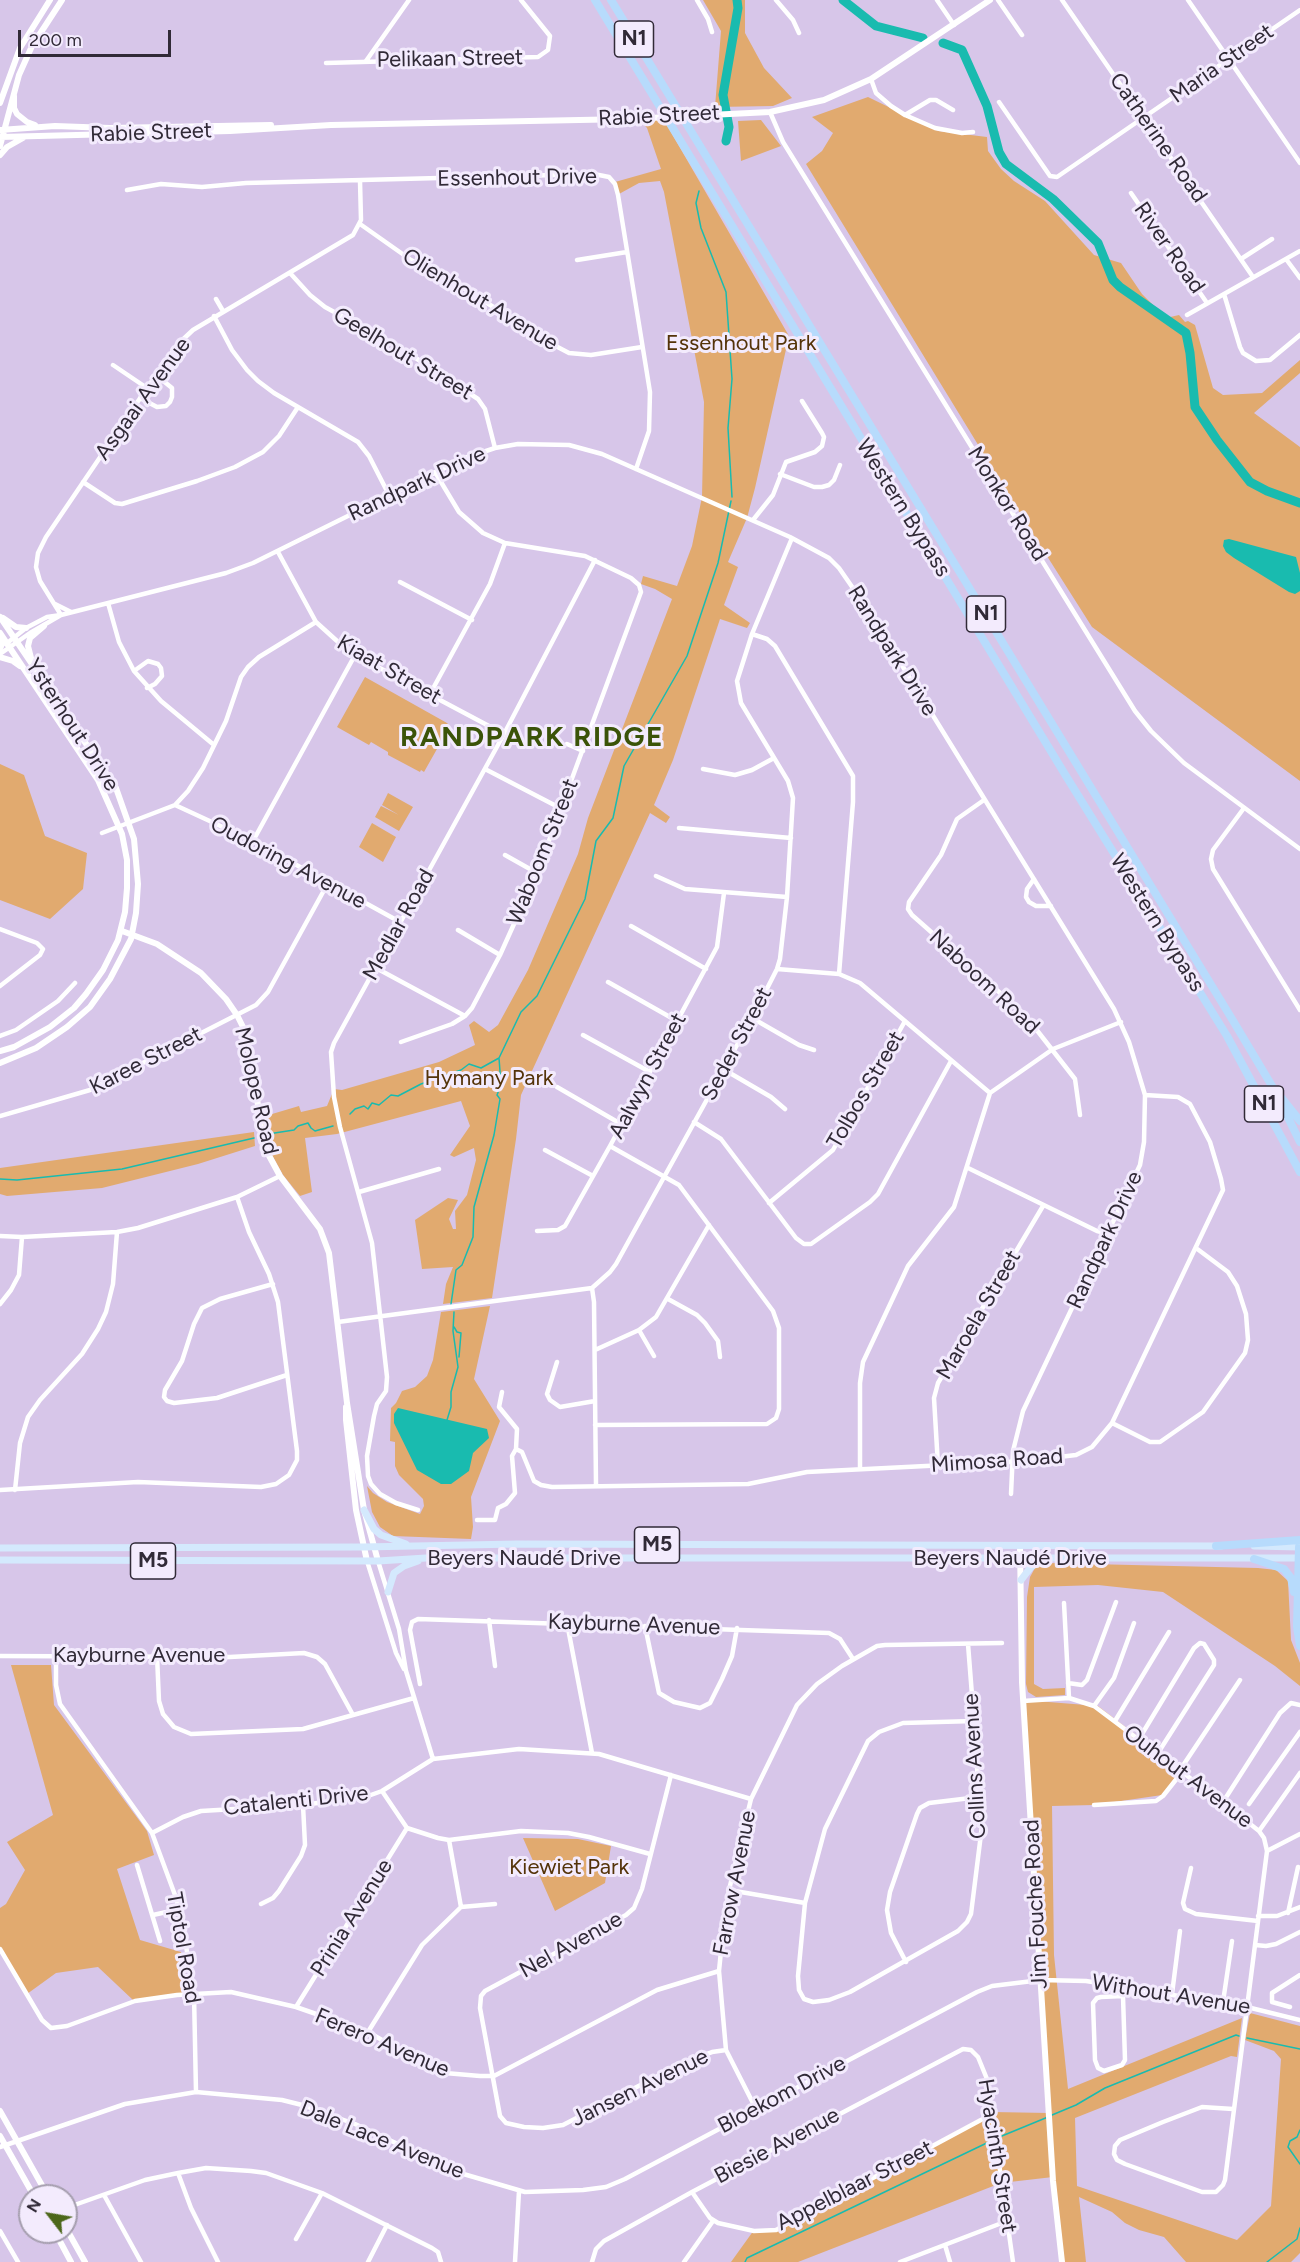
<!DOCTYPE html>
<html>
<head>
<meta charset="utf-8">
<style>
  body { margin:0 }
  #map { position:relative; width:1300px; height:2262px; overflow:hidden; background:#d7c6e9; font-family:Figtree,sans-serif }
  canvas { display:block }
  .north { position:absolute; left:18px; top:2184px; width:60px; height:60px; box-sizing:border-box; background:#f3ebfd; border:2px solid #a59eae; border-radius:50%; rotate:301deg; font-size:16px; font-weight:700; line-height:24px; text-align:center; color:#312a37 }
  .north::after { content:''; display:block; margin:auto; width:21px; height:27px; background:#4c671a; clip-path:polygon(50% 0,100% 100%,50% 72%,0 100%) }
  .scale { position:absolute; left:18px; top:30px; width:153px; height:27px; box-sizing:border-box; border:3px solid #312a37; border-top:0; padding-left:8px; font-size:18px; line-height:21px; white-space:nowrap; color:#312a37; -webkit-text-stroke:4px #f3ebfd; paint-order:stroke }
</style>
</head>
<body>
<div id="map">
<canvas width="1300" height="2262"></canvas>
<div class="north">N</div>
<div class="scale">200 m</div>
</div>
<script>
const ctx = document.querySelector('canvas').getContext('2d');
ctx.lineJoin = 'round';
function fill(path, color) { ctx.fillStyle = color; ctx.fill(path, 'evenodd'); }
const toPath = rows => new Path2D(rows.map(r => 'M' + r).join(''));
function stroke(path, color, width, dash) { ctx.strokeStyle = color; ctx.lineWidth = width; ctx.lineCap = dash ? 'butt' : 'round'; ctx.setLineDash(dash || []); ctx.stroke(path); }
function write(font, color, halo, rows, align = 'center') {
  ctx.font = font + ' Figtree,sans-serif'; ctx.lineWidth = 6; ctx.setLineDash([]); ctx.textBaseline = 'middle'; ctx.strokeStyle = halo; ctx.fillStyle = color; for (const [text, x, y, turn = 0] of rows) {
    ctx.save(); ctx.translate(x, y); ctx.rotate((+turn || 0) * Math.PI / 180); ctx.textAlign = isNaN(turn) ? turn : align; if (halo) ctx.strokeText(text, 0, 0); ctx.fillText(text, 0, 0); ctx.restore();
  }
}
const green = toPath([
  [703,0,745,0,745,33,764,68,792,98,773,106,715,107,721,31],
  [868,97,938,131,987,137,988,151,1001,169,1014,181,1045,201,1094,255,1121,263,1142,294,1166,318,1179,315,1185,322,1188,321,1195,325,1213,388,1223,395,1262,393,1300,360,1300,373,1254,413,1300,447,1300,781,1092,627,1026,523,806,164,822,151,833,133,812,117],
  [661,115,789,336,755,488,747,518,728,562,738,567,724,605,750,623,747,628,720,619,673,760,654,805,670,817,666,823,650,813,521,1095,516,1139,492,1298,443,1304,446,1284,453,1267,422,1269,415,1220,448,1198,458,1200,449,1219,453,1229,456,1229,455,1211,467,1195,476,1160,474,1148,454,1157,450,1155,470,1126,461,1101,337,1134,305,1138,312,1192,300,1196,283,1175,271,1153,264,1133,262,1117,299,1106,301,1112,327,1106,334,1089,342,1090,439,1062,475,1045,469,1025,474,1021,489,1032,498,1025,528,970,578,854,588,818,672,599,655,589,641,584,643,576,677,586,692,546,702,497,704,402,664,192,660,181,639,183,619,194,615,182,661,169,647,128,638,118],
  [761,120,781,146,741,161,738,121],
  [365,677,447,723,450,726,424,772,421,770,420,772,388,755,388,752,371,742,369,745,337,727],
  [0,764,24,775,45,836,87,853,83,889,50,919,0,900],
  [388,793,413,807,399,831,375,817,381,806,399,815,382,805],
  [372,823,396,837,383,862,359,847],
  [254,1132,255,1146,198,1164,102,1188,7,1196,0,1194,0,1168],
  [490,1306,474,1379,500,1421,471,1497,473,1527,471,1539,393,1536,380,1527,372,1512,367,1486,373,1493,387,1502,420,1514,424,1506,423,1499,399,1475,395,1466,395,1442,390,1441,391,1408,396,1403,402,1391,415,1387,427,1376,433,1360,441,1312],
  [1048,1563,1258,1568,1276,1570,1288,1581,1291,1640,1300,1663,1300,1686,1275,1666,1163,1592,1098,1585,1034,1587,1034,1684,1043,1689,1065,1688,1065,1695,1036,1697,1028,1692,1026,1684,1027,1597,1030,1577,1035,1568],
  [11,1665,51,1665,54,1705,147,1831,154,1855,117,1869,140,1940,181,1952,189,1993,133,2000,98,1967,56,1973,27,1994,0,1948,0,1908,6,1904,25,1870,7,1842,53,1815],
  [1024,1700,1098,1706,1183,1771,1162,1795,1094,1805,1052,1806,1054,1955,1068,2089,1242,2018,1237,2057,1231,2056,1075,2118,1077,2186,1237,2240,1271,2206,1281,2059,1274,2051,1245,2040,1250,2013,1300,2026,1300,2253,1291,2262,1186,2262,1164,2237,1139,2230,1125,2223,1112,2212,1079,2197,1086,2262,1063,2262,1053,2177,1001,2183,798,2262,731,2262,754,2230,776,2228,992,2112,1049,2113],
  [523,1838,578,1839,611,1846,605,1883,555,1911]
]);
const water = toPath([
  [1229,539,1296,557,1300,573,1300,591,1295,594,1289,592,1234,558,1226,552,1223,546,1224,540],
  [398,1408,487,1429,489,1438,473,1453,469,1471,451,1484,441,1484,417,1470,394,1423,394,1414]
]);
const stream = toPath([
  [699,191,696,203,701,228,726,292,732,379,728,428,732,497],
  [350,1114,355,1109,364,1106,368,1109,372,1103,379,1105,391,1095,398,1096,421,1084,461,1070,469,1064,481,1068,499,1058],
  [268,1134,294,1130,298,1126,308,1123,311,1128,315,1131,333,1126],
  [0,1179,17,1180,122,1169,254,1138],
  [451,1304,456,1270,462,1265,473,1237,474,1207,494,1135,500,1099,497,1095,501,1085,499,1058,521,1012,537,996,585,899,596,841,613,818,624,766,687,656,718,563,731,501],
  [454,1327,457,1332,461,1333,459,1357],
  [447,1420,451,1407,451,1392,458,1367,453,1331,454,1312],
  [1247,2038,1300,2049],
  [1052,2115,1076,2105,1105,2088,1236,2035,1239,2036],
  [1300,2130,1297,2137,1290,2141,1288,2147,1300,2164],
  [997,2138,1048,2117],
  [745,2262,747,2258,993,2140],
  [1267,2262,1297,2239,1300,2228]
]);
const river = toPath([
  [843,0,876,26,923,38],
  [943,43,962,50,987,106,999,152,1006,164,1053,199,1098,243,1113,280,1120,287,1186,333,1190,353,1195,407,1217,440,1250,482,1267,491,1300,503],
  [726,141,729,127,723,95,738,8,737,0]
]);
const street = toPath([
  [697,0,708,19,712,32],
  [776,0,793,20,799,33],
  [937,0,954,25],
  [998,0,1022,35],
  [1062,0,1253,277],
  [1188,0,1300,163],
  [366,61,409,0],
  [326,63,538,57,548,50,550,36,521,0],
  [871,79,876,93,891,106,905,115,935,128,962,133,973,132],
  [999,102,1050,176,1057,177,1300,10],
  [770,112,783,142,1135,711,1151,731,1184,763,1300,849],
  [905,115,930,100,936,100,953,110],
  [127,190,161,184,202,187,246,183,594,174,609,177,615,184,618,195,650,392,649,431,636,469],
  [1131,193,1207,303],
  [360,224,411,260,454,282,550,343,569,353,591,355,642,347],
  [1241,259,1272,239],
  [1286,259,1300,278],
  [577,260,627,252],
  [290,273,310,295,325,307,402,349,478,399,485,409,495,448],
  [1224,294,1240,347,1243,353,1256,361,1270,360,1300,335],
  [216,299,223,311],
  [1187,315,1300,251],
  [214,316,232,350,247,370,258,381,274,393,358,442,369,456,389,495],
  [113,365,147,388],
  [140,398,157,407,166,406,170,402,172,397,172,388,156,375],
  [780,474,814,487,822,487,829,485,834,480,840,465],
  [83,482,115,503,122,504,197,481,235,467,263,452,279,436,298,407],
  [753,520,773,495,786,462,815,452,822,446,824,437,822,433,802,401],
  [278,552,316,622,337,641,359,657,504,734],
  [400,582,472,620],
  [108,603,119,642,134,671,161,701,214,745],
  [55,604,71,612],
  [61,615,40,581,36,567,38,553,46,537,147,388,177,345,193,330,353,235,361,220,360,181],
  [752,634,767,639,775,646,853,776,853,802,839,974],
  [6,644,26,628,47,617,61,615],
  [0,654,30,633,61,615,226,573,253,563,465,458,495,448,518,444,569,445,602,454,790,537,829,558,839,568,866,607,1114,1009,1129,1042,1145,1095,1144,1142,1140,1165,1023,1411,1013,1451,1011,1494],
  [134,671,148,661,158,664,161,668,162,676,155,684,147,688],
  [430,694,490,584,505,543],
  [567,744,583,751],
  [485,769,562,809],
  [703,769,735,775,752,770,774,758],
  [984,800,957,819,941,855,909,902,908,909,912,915,1025,1015,1075,1079,1080,1115],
  [175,805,253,841,400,922],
  [1244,808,1213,850,1211,859,1213,869,1300,1010],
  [679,828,791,838],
  [102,833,175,805,188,791,203,768,226,721,241,677,248,667,259,657,316,622],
  [253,841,355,655],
  [505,855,537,873],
  [656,876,685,889,787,897],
  [1034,879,1027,889,1026,897,1029,902,1036,906,1051,906],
  [631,926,706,969],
  [0,929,37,943,43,949,40,955,0,986],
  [458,930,500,955],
  [376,968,465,1016],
  [777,969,839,974,860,983,990,1093],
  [608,982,677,1021],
  [752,1018,799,1045,814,1050],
  [583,1035,650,1072],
  [0,1036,16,1030,58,1001,75,983],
  [401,1042,452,1024,465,1016,472,1008,500,955,537,873,641,592,639,585,631,578,585,556,505,543,483,533,459,512,435,472],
  [723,1069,771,1097,785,1109],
  [557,1087,621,1124],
  [990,1093,1053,1049,1121,1022],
  [0,1116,90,1090,256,1005,268,992,328,883],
  [694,1122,721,1139,796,1238,804,1244,811,1244,870,1202,878,1194,951,1061],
  [545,1150,593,1176],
  [968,1168,1097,1231,1109,1234],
  [359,1192,439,1169],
  [769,1203,833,1150,905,1021],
  [537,1231,558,1230,565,1226,610,1146,717,947,724,893],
  [0,1236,22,1237,117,1232,138,1228,237,1197,280,1176],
  [273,1284,220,1299,202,1308,194,1324,182,1361,165,1390,164,1397,167,1401,174,1403,217,1398,287,1375],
  [592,1288,594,1302,596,1485],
  [668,1299,697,1315,705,1323,718,1341,720,1357],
  [0,1304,11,1290,19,1275,22,1237],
  [338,1322,592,1288,610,1272,616,1264,752,1018,777,969,780,959,787,897,793,798,788,781,741,703,737,681,752,634,792,538],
  [639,1330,654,1356],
  [595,1350,639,1330,656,1317,709,1225],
  [557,1362,547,1394,550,1400,560,1407,595,1401],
  [502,1392,499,1407,517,1429,516,1449],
  [1112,1423,1150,1442,1160,1442,1203,1412,1245,1353,1248,1340,1246,1314,1237,1286,1228,1272,1196,1248],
  [595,1425,767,1424,776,1418,779,1409,779,1328,773,1311,679,1185,610,1146],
  [938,1466,934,1398,938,1383,1043,1206],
  [860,1468,860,1383,863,1362,908,1266,954,1207,990,1093],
  [0,1490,138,1482,261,1487,276,1484,289,1475,297,1460,297,1451,278,1302,269,1274,249,1232,237,1197],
  [15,1490,20,1443,28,1417,40,1400,82,1354,98,1329,106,1312,113,1284,117,1232],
  [418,1510,396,1503,380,1494,371,1484,368,1476,367,1456,374,1416,377,1404,386,1391,387,1377,372,1243,340,1127,334,1097,331,1052,334,1043,504,734,595,560],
  [477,1520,495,1520,498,1508,506,1504,515,1493,512,1456,516,1449,522,1452,534,1481,541,1485,552,1487,748,1484,807,1472,1025,1461,1076,1455,1092,1447,1112,1423,1223,1190,1221,1179,1210,1142,1190,1104,1178,1097,1145,1095],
  [367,1561,396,1653,404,1669],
  [378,1561,399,1629,406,1671,433,1759],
  [1064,1603,1069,1698],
  [489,1620,495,1666],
  [567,1623,592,1753],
  [645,1626,659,1693,674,1702,700,1708,710,1703,722,1679,732,1656,737,1628],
  [968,1644,974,1721,979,1797,982,1826,971,1914,967,1922,958,1931,850,1992,829,2000,813,2002,804,1999,799,1990,798,1976,805,1903,825,1829,868,1741,879,1732,903,1723,974,1721],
  [0,1656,230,1657,304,1653,317,1657,325,1664,353,1715],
  [56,1656,56,1685,60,1704,152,1833,175,1895,181,1916,194,1994,196,2092],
  [157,1656,159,1701,163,1714,174,1727,191,1734,303,1729,414,1698],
  [1068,1683,1082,1685,1087,1680,1116,1602],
  [420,1684,410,1630,412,1622,418,1619,829,1633,840,1639,853,1659],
  [1023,1701,1069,1698,1094,1706,1230,1808,1259,1831,1264,1838,1267,1851,1225,2180,1223,2185,1216,2192,1202,2192,1125,2164,1117,2160,1114,2154,1115,2146,1120,2140,1163,2122,1202,2107,1233,2109],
  [1094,1706,1114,1678,1134,1623],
  [1115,1721,1169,1632],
  [1139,1739,1194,1648,1200,1643,1204,1644,1214,1660,1214,1665,1158,1753],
  [1180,1770,1240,1680],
  [671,1775,642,1889,634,1908,626,1915,485,1991,481,1996,480,2008,500,2116,506,2123,524,2127,543,2128,563,2125,689,2060,712,2052,726,2050],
  [382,1791,407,1828,438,1838,449,1840,521,1831,568,1833,589,1837,650,1854],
  [1223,1802,1280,1713,1291,1703,1300,1705],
  [1249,1804,1300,1732],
  [1094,1805,1156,1801,1163,1796,1182,1772],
  [1259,1831,1300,1773],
  [152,1833,183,1817,201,1811,303,1805,368,1796,382,1791,433,1759,519,1749,599,1754,751,1799],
  [449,1840,461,1907],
  [1267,1851,1300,1834],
  [137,1865,160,1941],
  [1191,1868,1183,1903,1185,1909,1196,1914,1258,1921],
  [729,1890,805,1903],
  [261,1904,273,1898,279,1891,301,1856,305,1845,303,1805],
  [461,1907,495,1904],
  [1288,1913,1298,1867],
  [153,1915,180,1909],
  [1258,1916,1277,1916,1300,1907],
  [1255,1945,1266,1946,1276,1944,1300,1932],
  [0,1949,42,2020,51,2028,67,2026,135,2001,177,1995,231,1992,296,2007,368,2032,424,2064,445,2073,480,2076,494,2076,657,1990,719,1971],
  [906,1962,891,1933,887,1910,890,1892,917,1814,920,1808,929,1803,979,1797],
  [1172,1994,1180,1931],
  [1123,1996,1101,1997,1097,1998,1093,2003,1095,2060,1098,2068,1104,2071,1122,2065,1125,2060,1123,1996,1125,1986],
  [1223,2002,1232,1941],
  [296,2007,407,1828],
  [1290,2007,1272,2002,1272,1993,1300,1975],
  [368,2032,422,1945,461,1907],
  [756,2109,726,2050,719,1971,721,1951,729,1890,751,1799,797,1705,817,1684,842,1666,877,1646,885,1645,1002,1643],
  [0,2147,125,2104,196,2092,282,2100,302,2105,355,2124,460,2173,525,2192,583,2190,606,2187,625,2179,977,1992,992,1986,1041,1980,1086,1981,1247,2007,1300,2020],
  [178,2173,191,2208,218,2262],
  [692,2192,710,2218,718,2223,754,2231,776,2230,992,2114],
  [104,2195,141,2262],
  [66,2208,145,2180,178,2173,206,2168,251,2171,266,2173,322,2193,432,2248,438,2252,441,2262],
  [0,2231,18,2262],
  [296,2239,322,2193],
  [945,2245,950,2262],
  [368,2262,387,2225],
  [515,2262,519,2191],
  [592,2262,596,2249,604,2241,692,2192,963,2049,971,2050,978,2057,987,2079,1013,2262],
  [684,2262,713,2221],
  [900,2262,1007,2221]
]);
const secondary = toPath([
  [14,96,14,108,17,114,27,122,35,125],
  [0,103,20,48,50,0],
  [0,130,55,126,110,128,271,125],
  [0,137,230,131,331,125,629,119,770,112,824,100,871,79,990,0],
  [0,146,19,75,32,46,62,0],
  [0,155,7,147,23,138],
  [0,617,116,788,134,839,138,884,136,913,131,939,110,979,90,1007,67,1027,36,1048,0,1063],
  [3,618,16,627,26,628],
  [0,633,98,780,122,834,127,860,127,888,125,912,118,940,103,970,86,994,74,1008,50,1027,14,1047,0,1051],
  [0,635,2,644,0,649],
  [0,657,13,661,20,666],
  [31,658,28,646,30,638,44,626],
  [122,931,157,944,201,973,226,999,237,1015,244,1029,252,1063,262,1134,267,1152,280,1176,320,1229,329,1253,347,1403,364,1510,378,1561],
  [346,1407,346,1420,356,1510,367,1561],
  [1020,1546,1022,1682,1053,2181,1062,2262],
  [0,2111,48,2196],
  [0,2136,34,2196],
  [66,2228,85,2262],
  [55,2232,71,2262]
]);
const primary = toPath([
  [364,1510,374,1529,381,1535,406,1544],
  [1254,1546,1300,1547],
  [0,1548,363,1547,517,1544,1221,1546],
  [0,1560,378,1561,426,1558,1300,1558],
  [1021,1580,1031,1567,1044,1558],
  [388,1592,394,1573,404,1566,418,1561]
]);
const highway = toPath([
  [595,0,1066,776,1227,1036,1300,1172],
  [611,0,1232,1019,1275,1091,1300,1142],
  [1280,1096,1300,1121],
  [1216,1546,1300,1540],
  [1299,1547,1297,1627,1300,1646],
  [1254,1559,1284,1569,1291,1578,1294,1592]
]);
const shields = [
  [634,39,39],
  [986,614,39],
  [1264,1104,39],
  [657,1545,45],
  [153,1561,45]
];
const shieldNames = [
  ["N1",634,39],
  ["N1",986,614],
  ["N1",1264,1104],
  ["M5",657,1545],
  ["M5",153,1561]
];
const streetNames = [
  ["Pelikaan Street",450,59,-1],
  ["Maria Street",1222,64,-35],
  ["Rabie Street",659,116,-3],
  ["Rabie Street",151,133,-2],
  ["Catherine Road",1158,138,55],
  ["Essenhout Drive",517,178,-1],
  ["River Road",1169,248,55],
  ["Olienhout Avenue",480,300,31],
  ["Geelhout Street",403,354,31],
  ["Asgaai Avenue",143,399,-54],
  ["Randpark Drive",417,484,-25],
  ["Monkor Road",1007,504,58],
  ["Western Bypass",903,508,58],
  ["Randpark Drive",892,651,58],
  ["Kiaat Street",389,670,30],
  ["Ysterhout Drive",72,725,57],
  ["Waboom Street",543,852,-68],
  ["Oudoring Avenue",288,863,28],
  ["Western Bypass",1157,923,58],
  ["Medlar Road",399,925,-61],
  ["Naboom Road",984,982,43],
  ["Seder Street",737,1044,-62],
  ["Karee Street",146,1061,-27],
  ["Aalwyn Street",648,1076,-62],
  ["Tolbos Street",866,1090,-60],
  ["Molope Road",256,1091,77],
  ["Randpark Drive",1105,1240,-65],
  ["Maroela Street",979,1315,-60],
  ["Mimosa Road",997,1461,-4],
  ["Beyers Naudé Drive",524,1559],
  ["Beyers Naudé Drive",1010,1559],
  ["Kayburne Avenue",634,1625,2],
  ["Kayburne Avenue",139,1656],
  ["Collins Avenue",975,1766,-93],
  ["Ouhout Avenue",1188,1777,37],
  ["Catalenti Drive",296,1801,-6],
  ["Farrow Avenue",735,1883,-79],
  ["Jim Fouche Road",1036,1904,-93],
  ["Prinia Avenue",352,1918,-58],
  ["Nel Avenue",571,1945,-29],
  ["Tiptol Road",183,1948,80],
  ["Without Avenue",1171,1995,9],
  ["Ferero Avenue",382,2043,23],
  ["Jansen Avenue",640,2088,-26],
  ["Bloekom Drive",782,2095,-28],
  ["Dale Lace Avenue",382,2140,22],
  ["Biesie Avenue",777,2146,-28],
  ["Hyacinth Street",997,2156,81],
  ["Appelblaar Street",855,2186,-27]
];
const parkNames = [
  ["Essenhout Park",741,344],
  ["Hymany Park",489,1079],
  ["Kiewiet Park",569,1868]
];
const districtNames = [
  ["RANDPARK RIDGE",532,738]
];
fill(green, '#e1aa6f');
fill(water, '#19bbaf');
stroke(stream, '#19bbaf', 1.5);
stroke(river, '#19bbaf', 9);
stroke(street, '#fff', 4.5);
stroke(secondary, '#fff', 6);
stroke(primary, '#d4e9fd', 7);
stroke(highway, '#b7dbfc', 8);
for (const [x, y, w] of shields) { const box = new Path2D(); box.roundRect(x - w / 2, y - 18, w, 36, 4.5); ctx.fillStyle = '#f3ebfd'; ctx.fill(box); stroke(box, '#312a37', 1.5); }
write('bold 21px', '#312a37', null, shieldNames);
write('22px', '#312a37', '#f3ebfd', streetNames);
write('22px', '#543308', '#f3ebfd', parkNames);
ctx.letterSpacing = '1.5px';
write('bold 28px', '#3b5309', '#f3ebfd', districtNames);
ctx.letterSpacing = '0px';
</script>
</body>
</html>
